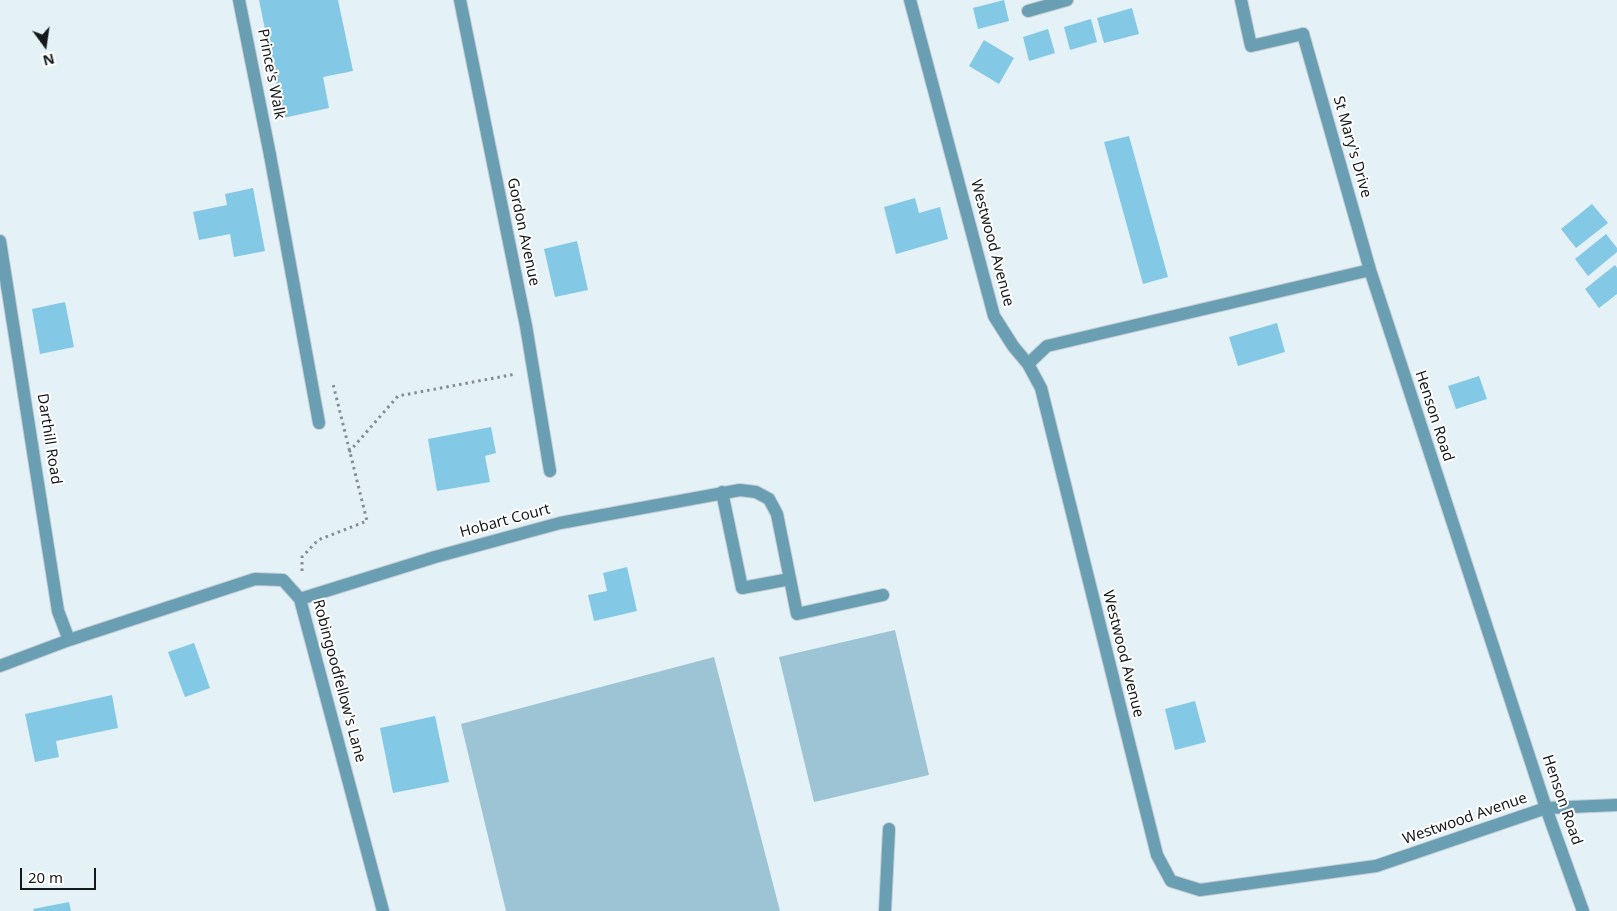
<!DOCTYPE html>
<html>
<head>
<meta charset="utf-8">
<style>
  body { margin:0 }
  #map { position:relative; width:1617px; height:911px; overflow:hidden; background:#e4f1f7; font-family:"Noto Sans",sans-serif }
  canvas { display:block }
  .north { position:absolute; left:20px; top:20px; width:50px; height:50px; -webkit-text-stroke:4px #fff; paint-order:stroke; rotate:166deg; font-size:14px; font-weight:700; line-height:20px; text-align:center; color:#15191b }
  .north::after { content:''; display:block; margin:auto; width:18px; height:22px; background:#15191b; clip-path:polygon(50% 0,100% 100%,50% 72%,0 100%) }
  .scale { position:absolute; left:20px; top:868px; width:76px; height:22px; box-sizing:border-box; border:2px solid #15191b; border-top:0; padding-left:6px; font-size:15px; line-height:18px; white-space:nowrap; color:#15191b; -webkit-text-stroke:4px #fff; paint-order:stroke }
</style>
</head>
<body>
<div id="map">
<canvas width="1617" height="911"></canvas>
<div class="north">N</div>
<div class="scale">20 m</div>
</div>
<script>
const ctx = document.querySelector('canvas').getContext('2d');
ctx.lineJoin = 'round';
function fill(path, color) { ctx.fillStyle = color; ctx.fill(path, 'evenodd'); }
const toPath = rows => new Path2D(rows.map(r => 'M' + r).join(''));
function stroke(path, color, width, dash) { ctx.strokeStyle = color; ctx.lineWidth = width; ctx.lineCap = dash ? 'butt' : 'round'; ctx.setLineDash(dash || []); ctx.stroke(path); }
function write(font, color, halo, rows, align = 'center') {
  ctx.font = font + ' "Noto Sans",sans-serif'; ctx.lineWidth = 4; ctx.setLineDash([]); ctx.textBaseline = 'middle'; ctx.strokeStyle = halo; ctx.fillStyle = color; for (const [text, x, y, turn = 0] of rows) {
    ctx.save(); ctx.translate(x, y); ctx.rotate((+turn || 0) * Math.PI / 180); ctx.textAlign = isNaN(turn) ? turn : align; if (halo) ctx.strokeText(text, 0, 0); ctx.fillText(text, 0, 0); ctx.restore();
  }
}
const green = toPath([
  [895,630,929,775,814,802,779,657],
  [714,657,780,911,506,911,461,724]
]);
const building = toPath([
  [259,0,338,0,353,71,323,77,329,108,283,118],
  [1004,0,1009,21,978,29,973,8],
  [1132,8,1139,34,1104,43,1097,18],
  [1091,19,1097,42,1070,50,1064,27],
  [1048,29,1055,53,1029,61,1023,37],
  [984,40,1014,58,999,84,969,66],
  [1129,136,1168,277,1143,284,1104,142],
  [253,188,265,251,234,257,230,234,199,240,193,212,227,205,225,194],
  [915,198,919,213,940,207,948,239,896,254,884,207],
  [1592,204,1608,223,1576,248,1561,229],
  [1606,234,1617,248,1617,252,1588,276,1575,259],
  [577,241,588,290,555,297,544,249],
  [1615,265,1617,268,1617,294,1599,308,1585,289],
  [65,302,74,347,40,354,32,309],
  [1277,323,1285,352,1238,366,1229,337],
  [1479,376,1487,399,1456,409,1448,386],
  [491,427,496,453,485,456,490,482,437,491,428,439],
  [627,567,637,611,594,621,588,595,607,591,603,573],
  [194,643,210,688,185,697,168,652],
  [112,695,118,728,56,741,59,757,35,762,25,714],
  [1195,701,1206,742,1175,750,1165,709],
  [435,716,449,782,393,793,380,728],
  [69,902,71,911,34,911,33,909]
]);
const path = toPath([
  [349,452,398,396,516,374],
  [302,571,302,557,318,540,367,521,333,384]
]);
const service = toPath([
  [1241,0,1251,46,1303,34],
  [270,155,319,423],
  [885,911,889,829]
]);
const minor = toPath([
  [239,0,270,155],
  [460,0,526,326,550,471],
  [910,0,994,316,1013,346,1028,364,1041,388,1157,855,1171,881,1200,890,1376,866,1546,808,1617,805],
  [1028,11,1067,0],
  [1303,34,1370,270],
  [0,241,58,611,69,640],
  [1028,364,1047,346,1370,270,1546,808,1583,911],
  [722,492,742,588,790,579],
  [300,599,435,557,560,523,740,490,756,492,769,499,777,514,797,614,883,595],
  [0,666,69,640,255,579,283,580,300,599,383,911]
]);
const streetNames = [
  ["Prince's Walk",271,74,79],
  ["St Mary's Drive",1352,147,74],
  ["Gordon Avenue",523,232,78],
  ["Westwood Avenue",992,243,75],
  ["Henson Road",1434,416,72],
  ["Darthill Road",49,439,81],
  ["Hobart Court",505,521,-15],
  ["Westwood Avenue",1123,654,76],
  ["Robingoodfellow's Lane",339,681,75],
  ["Henson Road",1562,800,71],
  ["Westwood Avenue",1465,819,-19]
];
fill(green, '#9cc4d5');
fill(building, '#83c8e4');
stroke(service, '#c3ced4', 14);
stroke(minor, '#c3ced4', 14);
stroke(path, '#858d92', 3, [2.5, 4]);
stroke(service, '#6a9eb3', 12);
stroke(minor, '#6a9eb3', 12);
write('15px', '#15191b', '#fff', streetNames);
</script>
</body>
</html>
